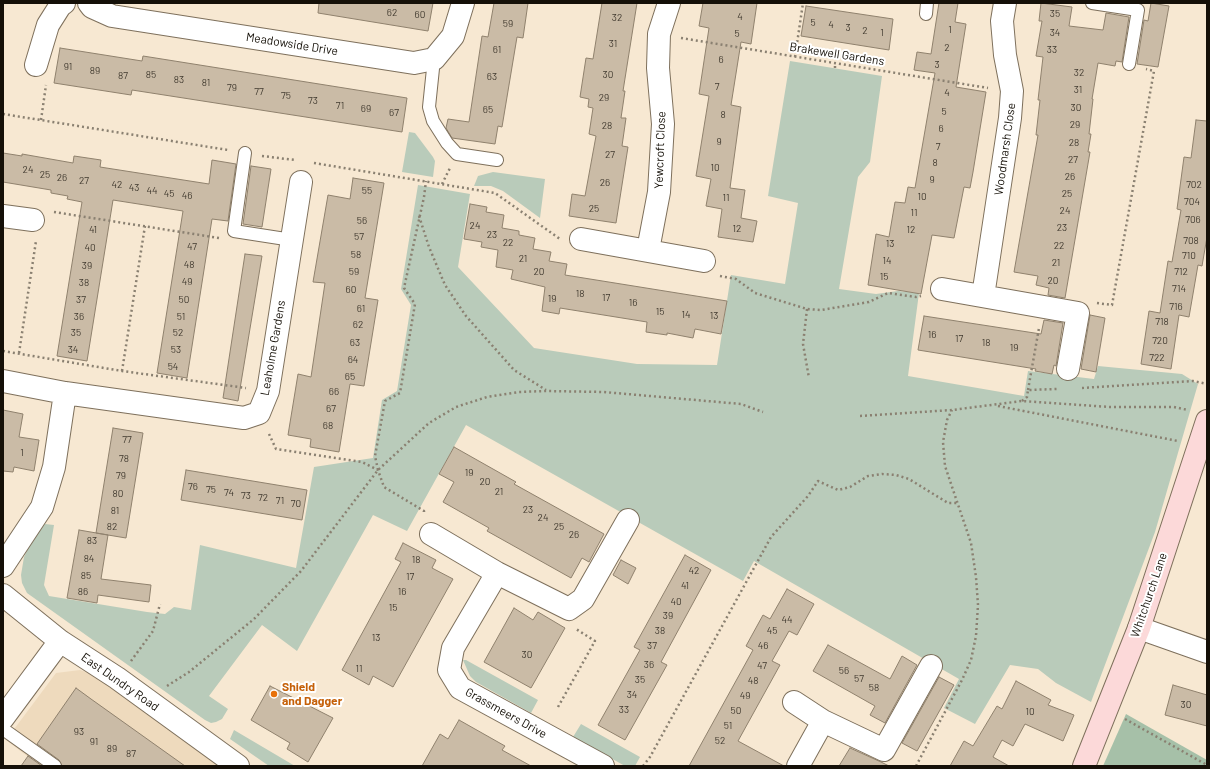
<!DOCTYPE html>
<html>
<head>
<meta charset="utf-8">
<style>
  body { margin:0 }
  #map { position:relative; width:1210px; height:769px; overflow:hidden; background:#f7e8d2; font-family:Barlow,sans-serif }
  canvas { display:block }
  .frame { position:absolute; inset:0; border:4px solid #151008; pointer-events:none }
</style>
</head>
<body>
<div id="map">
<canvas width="1210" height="769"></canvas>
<div class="frame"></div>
</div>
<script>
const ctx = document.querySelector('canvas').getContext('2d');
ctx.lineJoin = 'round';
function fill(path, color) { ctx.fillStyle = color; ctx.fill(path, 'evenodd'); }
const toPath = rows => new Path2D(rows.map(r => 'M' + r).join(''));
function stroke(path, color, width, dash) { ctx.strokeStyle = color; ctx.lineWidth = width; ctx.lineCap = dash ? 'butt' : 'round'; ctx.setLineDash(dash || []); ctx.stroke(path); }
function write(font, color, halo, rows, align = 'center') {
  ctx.font = font + ' Barlow,sans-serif'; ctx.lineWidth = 4; ctx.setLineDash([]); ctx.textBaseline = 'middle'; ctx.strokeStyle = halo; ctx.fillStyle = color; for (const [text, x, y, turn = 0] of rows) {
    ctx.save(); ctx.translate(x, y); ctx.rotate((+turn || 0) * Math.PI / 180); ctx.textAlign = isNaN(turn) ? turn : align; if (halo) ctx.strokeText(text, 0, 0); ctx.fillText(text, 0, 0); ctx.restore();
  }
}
const built = toPath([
  [80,670,92,674,224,766,40,766,6,740,56,673]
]);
const green = toPath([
  [790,61,882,76,870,162,858,177,839,289,876,294,898,291,919,293,908,376,1024,396,1028,371,1094,379,1098,366,1182,374,1198,384,1155,532,1091,702,1056,683,1038,669,1010,665,975,724,944,708,959,679,754,561,743,581,466,425,407,531,373,515,297,651,262,625,209,696,228,709,222,719,216,722,211,723,205,720,27,593,22,583,21,575,24,557,31,542,45,524,54,525,44,585,49,596,147,612,165,614,174,607,191,610,200,545,296,568,314,467,373,458,382,400,397,391,411,305,401,289,418,185,470,194,458,267,534,348,637,364,717,365,731,275,785,284,798,203,768,196],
  [409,132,415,133,433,157,435,161,433,177,402,172],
  [493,172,545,179,540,218,503,191,491,186,474,186,478,176],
  [463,660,466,660,538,700,531,713,476,682,470,676],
  [581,724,640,757,635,766,625,766,573,737],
  [234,730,295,766,269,766,230,739]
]);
const forest = toPath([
  [1126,714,1207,760,1207,766,1103,766]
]);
const building = toPath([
  [319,3,433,3,428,31,318,13,319,3],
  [494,3,528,3,523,38,517,37,502,127,498,126,495,144,452,138,446,128,448,119,469,122,482,36,488,37,494,3],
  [602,3,637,3,623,91,625,91,621,118,626,118,622,146,628,147,616,223,569,216,572,194,585,196,596,136,589,134,593,108,588,107,589,99,580,97,586,58,593,59,602,3],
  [703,3,757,3,751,44,741,42,731,105,741,107,730,188,745,190,741,218,757,221,753,242,718,237,722,209,706,206,711,179,696,176,709,96,699,94,709,28,699,26,703,3],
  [939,3,958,3,955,22,966,24,956,87,986,92,973,172,970,188,964,187,954,238,932,235,921,294,868,285,876,234,889,237,895,202,905,203,908,187,915,188,935,73,914,70,917,52,931,54,939,3],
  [1041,3,1072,7,1069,26,1103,30,1106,13,1129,17,1122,62,1116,61,1115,66,1098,63,1092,99,1093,99,1089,134,1091,134,1088,152,1090,152,1065,298,1048,295,1049,288,1036,285,1038,276,1014,272,1038,135,1036,135,1040,100,1038,100,1043,57,1036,56,1042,21,1039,21,1041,3],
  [1151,3,1169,6,1158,67,1137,64,1144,20,1148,21,1151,3],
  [806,6,893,19,889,50,801,36,806,6],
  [60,48,142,61,143,56,407,98,402,132,132,90,131,95,54,83,60,48],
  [1196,120,1207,121,1207,237,1202,266,1198,265,1189,317,1179,315,1171,369,1141,364,1149,311,1160,313,1168,261,1172,262,1181,210,1177,209,1184,157,1191,158,1196,120],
  [3,153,22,156,22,154,73,163,74,156,101,160,100,167,209,184,212,160,236,164,228,221,212,219,187,378,157,373,183,211,113,200,87,361,57,356,82,202,67,199,68,196,51,193,51,190,3,182,3,153],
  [251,166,271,169,262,227,243,224,251,166],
  [353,178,384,183,365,298,378,300,364,386,350,384,339,452,310,447,311,439,288,435,298,374,311,377,325,283,313,282,328,195,350,199,353,178],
  [470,204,487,207,486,212,504,215,502,228,519,231,519,235,535,238,533,249,551,252,549,261,567,264,565,275,727,301,721,334,695,329,693,338,667,333,667,335,646,332,647,322,560,308,559,314,542,311,545,287,511,279,513,270,496,267,498,250,481,247,482,242,464,239,470,204],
  [245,254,262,256,238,401,223,398,245,254],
  [1090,315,1105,318,1096,372,1081,369,1090,315],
  [924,316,1041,334,1044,320,1063,323,1056,366,1054,365,1052,374,1035,371,1036,369,918,350,924,316],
  [3,410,23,414,19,437,39,440,34,471,14,467,13,472,3,471,3,410],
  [113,428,143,433,126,538,96,533,113,428],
  [454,447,516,482,514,484,604,534,589,562,582,558,571,578,487,531,489,528,443,502,454,482,439,474,454,447],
  [186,470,307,490,302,520,181,500,186,470],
  [79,530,108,535,101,579,151,585,149,602,98,595,97,603,67,598,79,530],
  [403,543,436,560,432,568,453,579,393,687,373,676,369,685,342,670,401,562,395,559,403,543],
  [685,555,711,570,661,662,667,665,625,740,598,725,640,650,634,647,685,555],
  [621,560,636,568,628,584,613,575,621,560],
  [787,589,814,604,797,635,789,631,772,661,780,665,738,741,784,766,689,766,753,650,746,646,763,615,770,619,787,589],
  [514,608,533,620,538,612,565,628,531,688,484,662,514,608],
  [828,645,890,679,902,656,917,665,885,723,870,715,875,706,813,671,828,645],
  [939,677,954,685,917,751,902,743,939,677],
  [1016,681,1051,700,1048,705,1074,715,1063,741,1025,724,1013,746,1002,740,993,757,1009,766,950,766,964,741,973,746,997,706,1002,709,1016,681],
  [1173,685,1207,695,1207,726,1165,715,1173,685],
  [270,686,333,718,308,762,287,749,290,743,251,720,270,686],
  [76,688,91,699,185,766,62,766,59,760,37,744,76,688],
  [459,720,505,746,502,750,531,766,422,766,440,734,448,739,459,720],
  [850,748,881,762,889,766,839,766,850,748],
  [28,756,42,766,21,766,28,756]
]);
const path = toPath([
  [681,38,988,88],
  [795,57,803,3],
  [835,68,835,64],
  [3,114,228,150],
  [41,120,46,85],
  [262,156,295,160],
  [314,163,495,193,560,239],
  [442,184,450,168],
  [54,212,219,238],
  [419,216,429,247,445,285,466,316,514,370,546,390],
  [720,276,736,279,755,293,807,309,821,310,869,302,888,293,916,297,921,296],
  [1097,303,1112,305,1154,71,1146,69],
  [807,309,803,344,809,378],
  [3,351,122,371,246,388],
  [19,353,36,241],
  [122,371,145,226],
  [1082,388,1193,381,1207,384],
  [1028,390,1039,328],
  [1022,401,1027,397,1028,390,1057,389],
  [998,406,1178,441],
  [860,416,952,410,1022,401,1110,407,1174,407,1188,410],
  [269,434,276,449,362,462,378,470,384,487,424,511,424,513],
  [378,470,375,456,385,401,400,393,415,304,404,288,424,197,426,181],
  [131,661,153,631,160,604],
  [167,686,189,672,254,619,301,571,378,470,429,423,456,407,487,397,519,392,546,391,604,392,741,404,763,412],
  [558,707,595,641,576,629],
  [1125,719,1207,765],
  [643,766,650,757,771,537,808,496,818,481,838,490,850,487,868,476,882,474,896,475,909,479,948,503,958,503],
  [916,766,962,680,971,660,976,636,978,605,976,577,971,543,945,466,943,442,947,420,952,410]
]);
const lane = toPath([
  [1092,3,1138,10,1129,64],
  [926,14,927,3],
  [434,59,429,107,433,121,447,143,457,154,497,160],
  [245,153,234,231,292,240],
  [3,729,55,766]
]);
const street = toPath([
  [89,3,92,7,112,16,414,63,434,59,453,36,463,3],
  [36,65,48,25,60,6,64,3],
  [3,216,33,220],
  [581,239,704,261],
  [648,250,659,192,663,124,658,68,659,34,669,3],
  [942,289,1078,313,1068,369],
  [983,296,1010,118,1012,91,1005,55,1002,21,1005,3],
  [3,381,65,393,244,418,259,413,268,391,301,182],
  [431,534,497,573,569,609,583,599,628,520],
  [3,566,42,507,54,467,65,393],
  [497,573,453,648,449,670,460,688,603,766],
  [3,595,60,641,117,678,238,766],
  [1139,628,1207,652],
  [794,702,823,721],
  [3,718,60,641],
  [798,766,823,721,884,750,931,666]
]);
const secondary = toPath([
  [1084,766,1139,628,1207,421]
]);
const markers = [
  [274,694,4,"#e8710a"]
];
const numberNames = [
  ["62",392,13],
  ["35",1055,14],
  ["60",420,15],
  ["4",740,17],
  ["32",617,18],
  ["5",813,23],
  ["59",508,24],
  ["4",831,25],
  ["3",848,28],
  ["1",950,30],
  ["2",865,31],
  ["1",882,33],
  ["34",1055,33],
  ["5",737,34],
  ["31",613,44],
  ["2",947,48],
  ["61",497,50],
  ["33",1052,50],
  ["6",721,60],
  ["3",937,65],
  ["91",68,67],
  ["89",95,71],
  ["32",1079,73],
  ["85",151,75],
  ["30",608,75],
  ["87",123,76],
  ["63",492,77],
  ["83",179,80],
  ["81",206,83],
  ["7",717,87],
  ["79",232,88],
  ["31",1078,90],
  ["77",259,92],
  ["4",947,93],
  ["75",286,96],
  ["29",604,98],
  ["73",313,101],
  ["71",340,106],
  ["30",1076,108],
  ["69",366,109],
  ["65",488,110],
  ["5",944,112],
  ["67",394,113],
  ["8",723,115],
  ["29",1075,125],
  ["28",607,126],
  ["6",941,129],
  ["9",719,142],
  ["28",1074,143],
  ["7",938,147],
  ["27",610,155],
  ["27",1073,160],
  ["8",935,163],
  ["10",715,168],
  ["24",28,170],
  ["25",45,175],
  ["26",1070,177],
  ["26",62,178],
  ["9",932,180],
  ["27",84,181],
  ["26",605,183],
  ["42",117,185],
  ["702",1194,185],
  ["43",134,188],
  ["44",152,191],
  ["55",367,191],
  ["45",169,194],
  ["25",1067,194],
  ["46",187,196],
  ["10",922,197],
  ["11",726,198],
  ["704",1192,202],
  ["25",594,209],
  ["24",1065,211],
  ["11",914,213],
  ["706",1193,220],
  ["56",362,221],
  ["24",475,226],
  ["23",1062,228],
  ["12",737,229],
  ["41",93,230],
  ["12",911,230],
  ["23",492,235],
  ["57",359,237],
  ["708",1191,241],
  ["22",508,243],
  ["13",890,244],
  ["22",1059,246],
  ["47",192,247],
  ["40",90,248],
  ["58",356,255],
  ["710",1189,256],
  ["21",523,259],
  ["14",887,261],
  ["21",1056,263],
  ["48",189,265],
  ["39",87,266],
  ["59",354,272],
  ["20",539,272],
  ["712",1181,272],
  ["15",884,277],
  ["20",1053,281],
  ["49",187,282],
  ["38",84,283],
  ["714",1179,289],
  ["60",351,290],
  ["18",580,294],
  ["17",606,298],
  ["19",552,299],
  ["37",81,300],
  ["50",184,300],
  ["16",633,303],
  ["716",1176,307],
  ["61",361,309],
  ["15",660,312],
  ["14",686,315],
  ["13",714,316],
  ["36",79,317],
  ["51",181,317],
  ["718",1162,322],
  ["62",358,325],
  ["35",76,333],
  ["52",178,333],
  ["16",932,335],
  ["17",959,339],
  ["720",1160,341],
  ["63",355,343],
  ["18",986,343],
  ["19",1014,348],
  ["34",73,350],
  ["53",176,350],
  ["722",1157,358],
  ["64",353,360],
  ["54",173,367],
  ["65",350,377],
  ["66",334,392],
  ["67",331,409],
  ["68",328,426],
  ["77",127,440],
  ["1",22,453],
  ["78",124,459],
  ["19",469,473],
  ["79",121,476],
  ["20",485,482],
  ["76",193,487],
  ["75",211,490],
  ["21",499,492],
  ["74",229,493],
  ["80",118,494],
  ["73",246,496],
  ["72",263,498],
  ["71",280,501],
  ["70",296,504],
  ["23",528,510],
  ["81",115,511],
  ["24",543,518],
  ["82",112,527],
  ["25",559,527],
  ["26",574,535],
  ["83",92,541],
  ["84",89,559],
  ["18",416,560],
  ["42",694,571],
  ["85",86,576],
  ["17",410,577],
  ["41",685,586],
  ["86",83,592],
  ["16",402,592],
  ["40",676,602],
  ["15",393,608],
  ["39",668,616],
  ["44",787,620],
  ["38",660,631],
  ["45",772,631],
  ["13",376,638],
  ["37",652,646],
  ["46",763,646],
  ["30",527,655],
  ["36",649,665],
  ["47",762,666],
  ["11",359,669],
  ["56",844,671],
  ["57",859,679],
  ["35",640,680],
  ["48",753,681],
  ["58",874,688],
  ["34",632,695],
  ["49",745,696],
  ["30",1186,705],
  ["33",624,710],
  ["50",736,711],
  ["10",1030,712],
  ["51",728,726],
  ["93",79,732],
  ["52",720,741],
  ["91",94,742],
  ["89",112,749],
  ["87",131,754]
];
const streetNames = [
  ["Meadowside Drive",292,44,9],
  ["Brakewell Gardens",837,54,9],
  ["Woodmarsh Close",1005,149,-82],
  ["Yewcroft Close",660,150,-88],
  ["Leaholme Gardens",273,348,-80],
  ["Whitchurch Lane",1149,595,-71],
  ["East Dundry Road",120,682,35],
  ["Grassmeers Drive",506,713,29]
];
const foodNames = [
  ["Shield",282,687],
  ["and Dagger",282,701]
];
fill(built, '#eedabd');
fill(green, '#b9cbba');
fill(forest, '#a6c0a8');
fill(building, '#cabba6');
stroke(building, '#8f816d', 1);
stroke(lane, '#7e705c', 14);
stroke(street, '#7e705c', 24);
stroke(secondary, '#7e705c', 24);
stroke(path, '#8a8071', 2.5, [2, 3]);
stroke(lane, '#fff', 12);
stroke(street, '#fff', 22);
stroke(secondary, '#fcd9d9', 22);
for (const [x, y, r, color] of markers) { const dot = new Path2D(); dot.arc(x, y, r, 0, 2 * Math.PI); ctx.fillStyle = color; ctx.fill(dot); stroke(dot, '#fff', 1.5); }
write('10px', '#423b30', null, numberNames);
write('12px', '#151008', '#fff', streetNames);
write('bold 12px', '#c56008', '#fff', foodNames, 'left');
</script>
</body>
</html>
